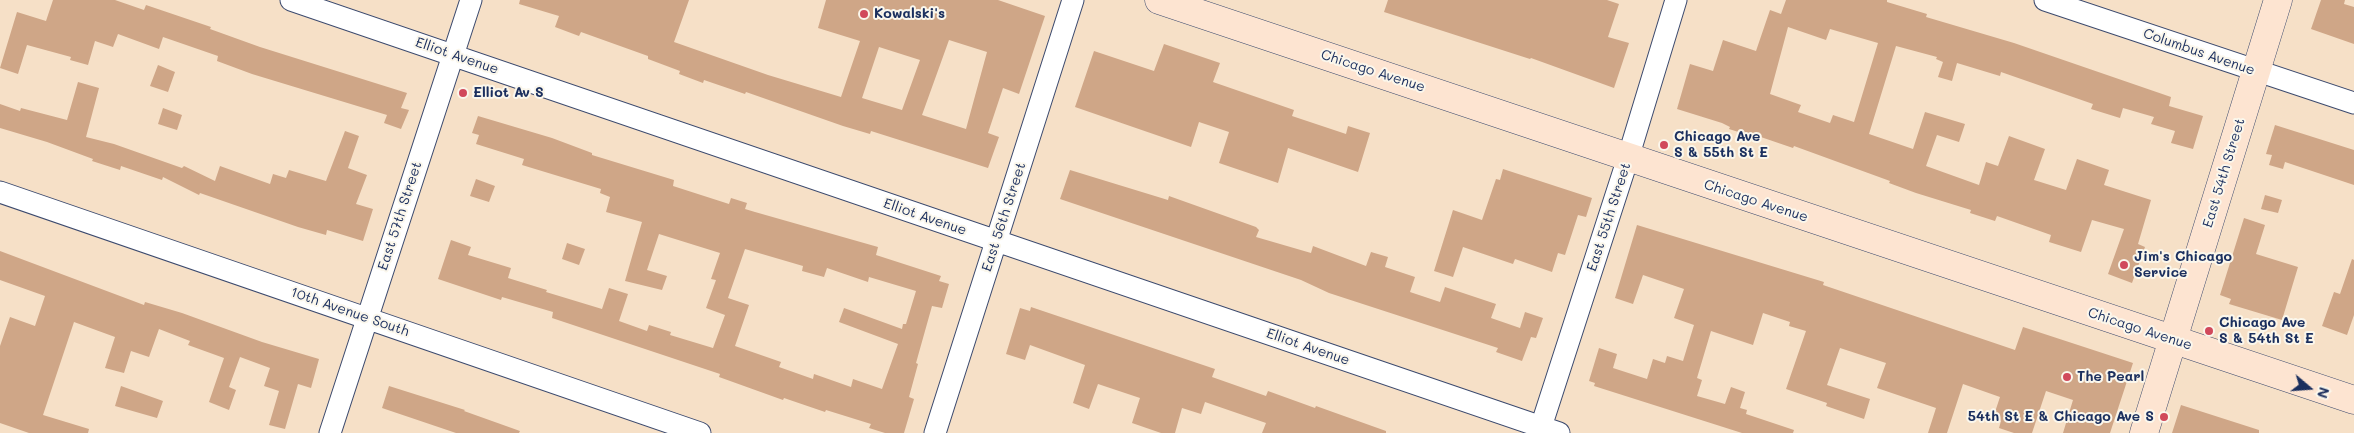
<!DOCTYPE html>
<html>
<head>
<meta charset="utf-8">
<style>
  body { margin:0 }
  #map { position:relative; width:2354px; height:433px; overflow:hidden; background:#f6e0c7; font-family:Mali,sans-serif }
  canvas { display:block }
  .north { position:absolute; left:2284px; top:363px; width:50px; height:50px; -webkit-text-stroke:4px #fbf7ec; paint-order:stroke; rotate:108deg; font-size:14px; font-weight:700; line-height:20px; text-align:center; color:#1b2f5e }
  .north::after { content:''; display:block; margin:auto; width:18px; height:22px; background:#1b2f5e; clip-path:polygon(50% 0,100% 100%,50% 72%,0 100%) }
</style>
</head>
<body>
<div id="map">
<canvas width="2354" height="433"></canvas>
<div class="north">N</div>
</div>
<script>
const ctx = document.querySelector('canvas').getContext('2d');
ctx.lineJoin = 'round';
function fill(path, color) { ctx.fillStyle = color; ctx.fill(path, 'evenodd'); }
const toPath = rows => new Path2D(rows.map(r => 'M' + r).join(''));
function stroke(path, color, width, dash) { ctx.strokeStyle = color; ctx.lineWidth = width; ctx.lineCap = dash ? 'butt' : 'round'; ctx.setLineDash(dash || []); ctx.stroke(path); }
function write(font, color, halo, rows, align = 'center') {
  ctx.font = font + ' Mali,sans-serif'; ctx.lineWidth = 4; ctx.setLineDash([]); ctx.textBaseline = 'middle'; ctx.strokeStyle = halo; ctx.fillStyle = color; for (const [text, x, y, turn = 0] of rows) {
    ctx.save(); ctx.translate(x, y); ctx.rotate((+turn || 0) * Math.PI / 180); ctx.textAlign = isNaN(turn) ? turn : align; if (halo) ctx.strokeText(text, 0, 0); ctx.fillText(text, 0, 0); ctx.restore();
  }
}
const building = toPath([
  [53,0,115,0,144,10,146,5,211,27,210,29,260,47,407,93,401,108,409,110,401,129,384,123,387,115,252,74,217,61,218,56,163,37,159,49,118,34,113,47,95,41,88,65,70,60,71,57,27,45,18,74,0,68,17,12,46,21],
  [520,0,689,0,674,42,768,75,841,97,860,41,818,28,826,0,998,0,1045,16,1019,94,1003,88,988,133,999,137,988,168,871,131,870,134,843,126,746,92,745,94,704,80,703,83,679,74,680,71,648,59,648,56,581,32,579,36,555,27,559,16,519,4],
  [949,40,987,52,966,129,922,115],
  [879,47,920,60,902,110,862,98],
  [1388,0,1607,0,1619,4,1608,37,1629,43,1614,88,1531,58,1530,59,1384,12],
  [1786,0,1887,0,1887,2,1927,14,1926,17,2014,43,2171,97,2169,106,2203,116,2193,149,2171,143,2175,131,2151,124,2154,117,2123,108,2120,118,2091,109,2093,104,2001,72,2000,76,1957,63,1952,81,1938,77,1943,62,1936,59,1937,57,1896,46,1869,134,1913,149,1925,112,1965,124,1959,142,1937,135,1926,166,1979,185,1986,162,1998,166,2009,136,2045,149,2034,180,2066,190,2077,159,2109,170,2104,185,2151,200,2138,244,2145,247,2132,283,2108,274,2124,229,2092,220,2081,252,2049,242,2051,235,1997,216,1995,221,1970,213,1971,210,1916,193,1889,183,1890,181,1794,146,1793,148,1752,134,1751,136,1729,129,1730,127,1722,123,1677,109,1690,64,1713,71,1723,40,1756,51,1770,10,1781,14],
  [1788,27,1826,40,1830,29,1878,43,1854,122,1833,115,1830,123,1798,112,1801,105,1770,94],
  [2321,0,2345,0,2344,4,2354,7,2354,44,2311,29],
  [1164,44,1220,63,1213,82,1294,110,1292,116,1346,134,1348,126,1370,133,1358,172,1288,148,1278,183,1219,163,1229,132,1199,122,1191,147,1075,107,1094,51,1154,71],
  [158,65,175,72,168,92,150,86],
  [78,82,99,88,86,137,114,144,182,168,184,166,215,181,220,166,270,184,273,174,286,178,289,170,326,181,345,131,359,136,348,168,367,175,356,204,373,209,363,241,327,230,326,235,298,227,200,193,199,195,163,177,162,180,121,166,120,170,92,161,93,159,47,142,0,128,0,104,20,111,21,108,67,120],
  [163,108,182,115,177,130,158,124],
  [478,116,552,138,592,153,592,155,674,180,673,186,729,204,731,198,747,203,745,209,755,212,878,247,876,255,941,276,939,281,949,284,942,308,932,306,916,363,918,364,909,397,914,399,904,433,885,433,869,428,871,424,826,410,825,412,784,398,783,400,719,377,720,374,552,318,553,312,502,297,501,300,438,279,451,240,471,247,468,255,511,268,508,278,547,290,546,292,602,309,609,288,628,294,619,321,647,331,649,325,671,332,670,335,713,348,725,315,706,308,716,280,711,279,720,253,659,234,647,270,667,276,662,290,625,281,642,222,606,212,610,197,600,193,601,189,522,165,524,159,476,144,479,135,472,133],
  [745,249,803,266,802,271,824,277,827,268,868,282,869,277,916,291,906,324,903,324,902,329,844,308,839,322,898,344,882,389,853,379,851,387,814,374,813,379,779,367,781,362,735,346,749,305,728,298],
  [2275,125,2354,150,2354,185,2285,162,2283,169,2269,165,2272,155,2266,154],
  [1503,169,1592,198,1586,217,1578,215,1565,255,1558,253,1552,272,1515,259,1513,264,1463,247,1453,277,1434,271,1453,210,1482,220,1496,179,1500,180],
  [1070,170,1168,200,1169,196,1256,227,1259,230,1256,237,1311,253,1313,246,1366,266,1371,252,1388,257,1385,267,1415,277,1410,292,1440,302,1445,287,1496,304,1491,318,1520,328,1525,312,1543,318,1536,338,1531,337,1522,361,1496,352,1498,348,1329,293,1301,280,1060,199],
  [476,179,495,186,489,202,470,196],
  [2265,195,2282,200,2278,213,2261,209],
  [2244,218,2265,225,2256,254,2298,267,2282,320,2229,304,2231,299,2220,295],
  [1637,225,1824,282,1823,285,2015,350,2023,327,2133,363,2110,433,2063,433,2073,400,2046,391,2032,433,2014,433,1999,428,2001,421,1993,418,2000,397,1963,384,1947,433,1928,433,1936,408,1877,388,1886,363,1840,348,1827,385,1870,399,1864,419,1826,406,1827,403,1786,389,1806,331,1789,326,1790,322,1763,313,1753,345,1711,331,1697,378,1702,380,1697,396,1725,404,1731,387,1745,392,1740,408,1747,410,1746,414,1794,430,1793,433,1742,433,1594,386,1595,383,1589,381,1599,348,1617,354,1613,368,1647,379,1653,359,1665,363,1667,356,1683,361,1694,325,1674,318,1684,289,1643,275,1633,304,1615,298],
  [567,243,585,249,579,265,562,259],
  [0,251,144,305,145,302,182,313,262,342,319,359,311,388,298,384,285,429,269,425,279,391,264,386,270,368,240,357,229,387,236,390,229,410,209,402,224,358,188,345,190,341,159,329,149,357,131,351,124,373,105,368,115,337,74,322,43,415,89,429,88,433,29,433,0,423,0,346,10,317,35,326,45,296,0,280],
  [2352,259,2354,260,2354,315,2347,335,2322,326,2334,292,2340,294],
  [1031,307,1215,369,1212,377,1266,396,1268,391,1315,408,1316,406,1386,431,1386,433,1262,433,1266,423,1205,402,1201,414,1182,408,1175,433,1161,433,1132,423,1140,398,1098,384,1089,409,1073,403,1085,365,1030,345,1025,360,1006,354,1020,308,1030,311],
  [121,386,163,401,157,418,115,406],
  [389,386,465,410,464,411,520,431,519,433,456,433,382,408],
  [2181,405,2259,430,2259,433,2172,433]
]);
const street = toPath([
  [291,0,1559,433],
  [2045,0,2354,103],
  [0,192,700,433],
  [330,433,471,0],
  [935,433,1073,0],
  [1539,433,1628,158,1676,0]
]);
const secondary = toPath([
  [1159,0,2354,400],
  [2144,433,2278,0]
]);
const markers = [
  [864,14,5,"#d1495b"],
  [463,93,5,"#d1495b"],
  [1664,145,5,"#d1495b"],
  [2124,265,5,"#d1495b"],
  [2209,331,5,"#d1495b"],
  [2067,377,5,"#d1495b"],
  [2164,417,5,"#d1495b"]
];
const poiNames = [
  ["Kowalski's",874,14],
  ["Elliot Av S",473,93],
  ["Chicago Ave",1674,137],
  ["S & 55th St E",1674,153],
  ["Jim's Chicago",2134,257],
  ["Service",2134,273],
  ["Chicago Ave",2219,323],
  ["S & 54th St E",2219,339],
  ["The Pearl",2077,377],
  ["54th St E & Chicago Ave S",2154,417,"right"]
];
const streetNames = [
  ["Columbus Avenue",2199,52,19],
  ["Elliot Avenue",457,56,19],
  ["Chicago Avenue",1373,71,18],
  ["East 54th Street",2224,173,-73],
  ["Chicago Avenue",1756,201,18],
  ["East 57th Street",400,216,-72],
  ["Elliot Avenue",925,217,19],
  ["East 56th Street",1004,217,-72],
  ["East 55th Street",1609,217,-72],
  ["10th Avenue South",350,312,19],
  ["Chicago Avenue",2140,329,18],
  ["Elliot Avenue",1308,347,19]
];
fill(building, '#cfa687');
stroke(street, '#3c4a6e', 23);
stroke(secondary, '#3c4a6e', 29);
stroke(street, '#fff', 21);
stroke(secondary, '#fde4d1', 28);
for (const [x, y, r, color] of markers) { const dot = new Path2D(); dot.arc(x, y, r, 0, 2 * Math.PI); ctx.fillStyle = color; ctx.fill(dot); stroke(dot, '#fbf7ec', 2); }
write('bold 14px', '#1b2f5e', '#fbf7ec', poiNames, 'left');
write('14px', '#1b2f5e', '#fbf7ec', streetNames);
</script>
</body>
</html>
